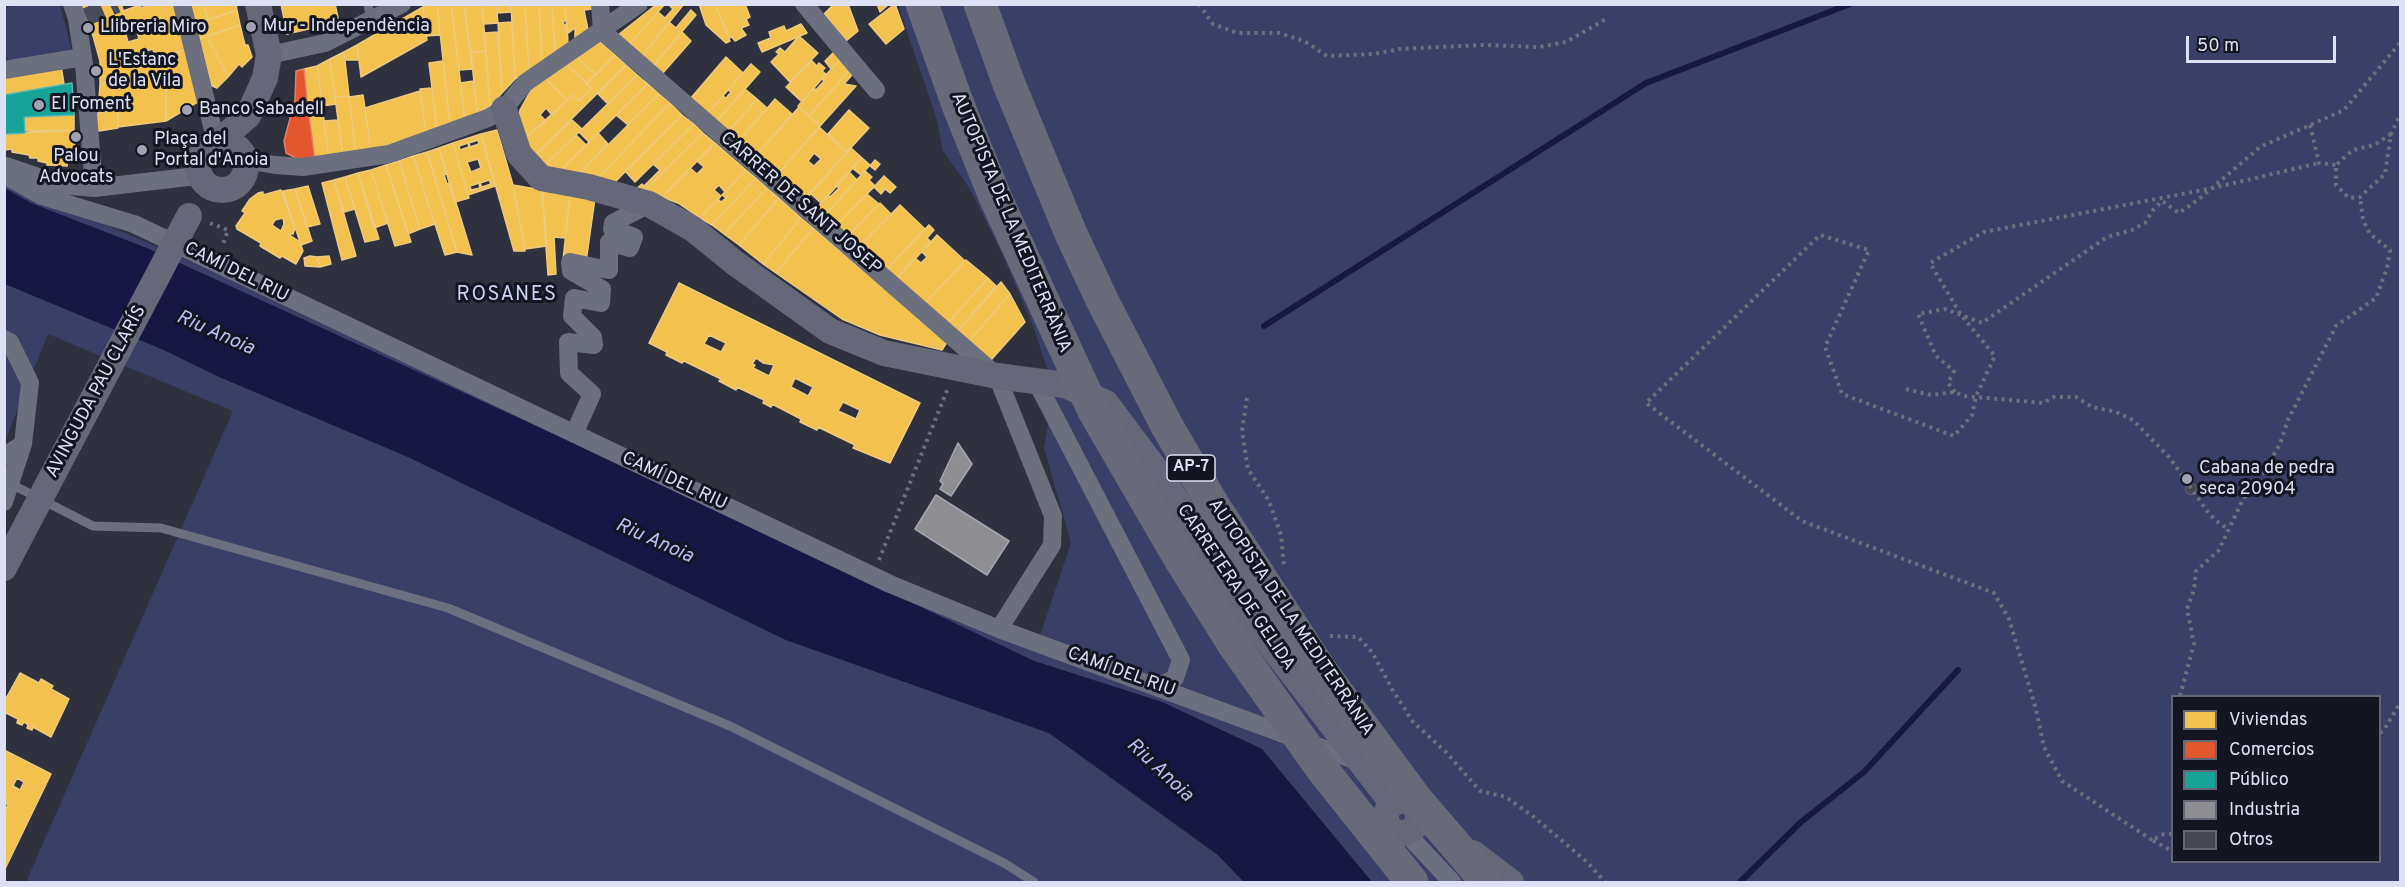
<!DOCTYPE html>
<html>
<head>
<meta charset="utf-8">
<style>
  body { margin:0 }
  #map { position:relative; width:2405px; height:887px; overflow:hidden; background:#2f313f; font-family:Overpass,sans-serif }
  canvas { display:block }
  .frame { position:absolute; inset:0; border:6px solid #dee1f3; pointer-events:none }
  .legend { position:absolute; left:2171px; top:695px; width:210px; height:168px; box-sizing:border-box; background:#131521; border:2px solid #646775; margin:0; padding:8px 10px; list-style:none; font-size:18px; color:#dee1f3 }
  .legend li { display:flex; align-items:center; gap:12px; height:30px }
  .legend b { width:30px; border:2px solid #646775 }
  .scale { position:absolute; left:2186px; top:36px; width:150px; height:27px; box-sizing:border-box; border:3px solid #dee1f3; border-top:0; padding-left:8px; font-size:18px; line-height:21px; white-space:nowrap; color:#dee1f3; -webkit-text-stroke:4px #131521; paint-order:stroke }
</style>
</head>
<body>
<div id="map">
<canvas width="2405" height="887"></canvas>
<div class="frame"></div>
<ul class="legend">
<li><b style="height:16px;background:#f2c14e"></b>Viviendas</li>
<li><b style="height:16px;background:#e4572e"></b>Comercios</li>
<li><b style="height:16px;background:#17a398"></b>Público</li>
<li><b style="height:16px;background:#8d8d92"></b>Industria</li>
<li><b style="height:16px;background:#444652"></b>Otros</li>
</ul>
<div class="scale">50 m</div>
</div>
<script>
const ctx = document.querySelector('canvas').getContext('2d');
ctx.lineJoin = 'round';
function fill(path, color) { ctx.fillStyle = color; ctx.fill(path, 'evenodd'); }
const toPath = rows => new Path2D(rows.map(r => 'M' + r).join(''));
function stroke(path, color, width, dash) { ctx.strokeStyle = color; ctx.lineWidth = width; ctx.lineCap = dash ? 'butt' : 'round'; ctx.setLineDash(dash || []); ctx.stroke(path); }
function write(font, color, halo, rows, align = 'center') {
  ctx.font = font + ' Overpass,sans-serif'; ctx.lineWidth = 6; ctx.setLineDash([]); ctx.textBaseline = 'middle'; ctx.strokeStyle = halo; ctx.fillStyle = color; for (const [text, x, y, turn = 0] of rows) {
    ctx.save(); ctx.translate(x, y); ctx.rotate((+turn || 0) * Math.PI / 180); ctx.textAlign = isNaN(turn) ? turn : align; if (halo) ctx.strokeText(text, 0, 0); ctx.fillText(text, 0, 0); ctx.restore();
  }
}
const green = toPath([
  [14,5,60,5,73,55,8,61,5,52,4,8],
  [898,5,2400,5,2400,882,1372,882,1261,749,1162,702,1034,661,652,479,149,249,31,203,5,188,4,180,311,314,1036,647,1071,543,1044,448,1054,389,1034,329,1004,258,970,189,943,151,936,117],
  [2172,696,2380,696,2380,862,2172,862],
  [5,284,164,350,217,376,408,457,786,640,1049,733,1217,855,1244,882,26,882,233,411,48,334,5,441]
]);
const water = toPath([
  [4,188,31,203,149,249,652,479,1034,661,1162,702,1262,749,1372,882,1244,882,1217,854,1049,733,786,640,408,457,217,376,164,350,5,284]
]);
const homes = toPath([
  [82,4,121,4,127,21,93,36,82,4],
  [151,4,174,4,187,50,170,53,164,59,166,75,100,84,100,61,93,36,127,21,123,11,140,5,141,8,151,4],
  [136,28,139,39,128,42,125,31,136,28],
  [153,49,155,60,132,63,130,55,153,49],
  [189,4,204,4,208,20,194,24,189,4],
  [204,4,236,4,237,10,208,20,204,4],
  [281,4,335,4,339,22,287,34,281,4],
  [428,4,437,4,440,35,426,36,423,7,428,4],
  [437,4,451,4,465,121,450,125,437,4],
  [451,4,464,4,472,69,459,70,451,4],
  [464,4,482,4,486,51,471,52,464,4],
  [482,4,496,4,498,23,484,24,482,4],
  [496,4,511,4,512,12,497,13,496,4],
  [511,4,525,4,529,70,515,79,511,4],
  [525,4,539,4,542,61,529,70,525,4],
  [539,4,552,4,555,52,542,61,539,4],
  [552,4,565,4,566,21,563,21,564,25,567,25,568,44,555,52,552,4],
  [565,4,593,4,593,9,584,10,588,30,575,38,575,28,567,34,565,4],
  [657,4,665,4,629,45,618,35,657,4],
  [668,4,684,4,642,56,629,45,658,12,665,18,673,9,668,4],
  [699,4,715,4,730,41,726,43,706,25,699,4],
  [715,4,745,4,750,17,746,19,749,25,741,28,746,35,735,41,732,37,729,38,715,4],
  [834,4,848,4,858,31,846,41,824,14,834,4],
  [877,4,889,4,880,12,877,4],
  [895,4,904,29,886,44,869,24,895,4],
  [423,7,427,40,361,77,357,45,423,7],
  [237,10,240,25,198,39,194,24,237,10],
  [691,10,696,15,653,66,642,56,669,22,676,28,691,10],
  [512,22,515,79,502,93,498,23,512,22],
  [801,24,807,33,762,52,758,43,771,38,769,32,784,26,786,31,801,24],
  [240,25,245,45,248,45,252,57,242,67,239,64,228,77,207,36,240,25],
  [498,32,502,93,490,106,484,33,498,32],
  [682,32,691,41,662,74,653,66,682,32],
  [207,36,228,77,217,88,212,86,198,39,207,36],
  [799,36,818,53,790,82,771,62,779,54,776,52,780,48,785,52,799,36],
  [600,42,615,55,596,75,577,57,600,42],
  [357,45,359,60,345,60,344,52,357,45],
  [187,50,201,100,166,121,166,75,164,59,170,53,187,50],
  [486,51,490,106,477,113,471,52,486,51],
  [344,52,349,96,335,97,330,59,344,52],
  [834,52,840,60,831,69,825,61,834,52],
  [615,55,626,65,533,157,523,140,573,95,579,101,591,88,587,83,615,55],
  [577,57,596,75,587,83,567,65,577,57],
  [726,57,743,73,707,114,690,99,726,57],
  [330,59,336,104,322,106,317,66,330,59],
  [840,60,849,71,809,116,798,106,814,88,816,90,824,81,822,79,840,60],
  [443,61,450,125,437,129,429,63,443,61],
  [812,61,817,66,819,63,825,68,822,71,826,74,802,102,786,87,812,61],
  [751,64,760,72,716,122,707,114,723,96,726,98,731,92,728,90,751,64],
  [61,65,64,84,4,95,4,75,61,65],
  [567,65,591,88,579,101,573,95,567,100,546,79,567,65],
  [626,65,637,75,608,104,598,94,626,65],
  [317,66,329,159,315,160,308,108,304,69,317,66],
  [849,71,852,75,844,84,856,86,820,126,809,116,849,71],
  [166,75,166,121,118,127,118,110,98,113,100,84,166,75],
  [637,75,648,84,589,142,579,132,637,75],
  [546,79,567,100,552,115,546,108,540,115,546,121,523,140,519,121,520,110,531,90,546,79],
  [474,81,477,113,465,121,460,83,474,81],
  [648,84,659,94,628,125,616,115,648,84],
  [432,88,437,129,426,133,420,89,432,88],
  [745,89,757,99,728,132,716,122,745,89],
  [420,91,426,133,371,150,365,108,420,91],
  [659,94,670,103,594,182,575,178,659,94],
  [363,95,371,150,356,154,349,97,363,95],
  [349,96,356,154,343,158,335,97,349,96],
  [757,99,767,108,739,141,728,132,757,99],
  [775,99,792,114,756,156,739,141,775,99],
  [670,103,682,115,612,185,594,182,670,103],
  [799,107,820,126,778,174,756,156,799,107],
  [118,110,118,128,99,131,96,128,98,113,118,110],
  [849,110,869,128,847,152,828,134,849,110],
  [74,115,74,130,25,131,24,117,74,115],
  [682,115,694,124,635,182,625,171,682,115],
  [338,120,343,158,329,159,324,121,338,120],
  [572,120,582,129,544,166,533,157,572,120],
  [694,124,703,133,644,191,636,189,642,184,644,186,660,170,653,164,694,124],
  [819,127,847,152,807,198,778,174,819,127],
  [814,153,821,159,814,166,808,161,814,153],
  [74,130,76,158,68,162,67,166,47,165,47,163,38,161,38,158,30,158,29,155,12,152,12,149,5,150,6,134,74,130],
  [497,130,513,185,525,251,514,251,481,134,497,130],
  [598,133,608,144,575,178,557,174,598,133],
  [703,133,715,143,662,197,644,191,703,133],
  [481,134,495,186,468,195,453,143,481,134],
  [478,140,479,144,470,147,469,143,478,140],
  [468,143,469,147,460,150,459,146,468,143],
  [478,159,481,168,471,172,467,162,478,159],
  [489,180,491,184,482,187,480,183,489,180],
  [479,183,480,188,471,190,470,186,479,183],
  [576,135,586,145,557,174,544,166,576,135],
  [453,143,469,198,455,202,439,148,453,143],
  [715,143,746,170,725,192,719,185,714,190,721,196,700,218,678,203,662,197,690,168,697,174,704,167,697,161,715,143],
  [439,148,446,174,444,175,447,184,450,183,472,255,457,252,427,152,439,148],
  [851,148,862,158,817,208,821,203,810,193,851,148],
  [427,152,457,252,445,255,413,156,427,152],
  [413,156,435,224,420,229,399,161,413,156],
  [862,158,870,165,861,175,852,168,862,158],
  [875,160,880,164,875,170,870,166,875,160],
  [399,161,420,229,408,234,386,165,399,161],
  [386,165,411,242,395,246,371,170,386,165],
  [371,170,388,223,374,228,358,173,371,170],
  [746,170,756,178,712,225,700,218,718,199,721,202,726,198,722,195,746,170],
  [865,171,872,177,869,180,875,186,836,225,825,215,865,171],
  [849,172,857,180,825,215,817,208,828,195,830,197,839,188,836,186,849,172],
  [358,173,379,239,365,242,345,177,358,173],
  [884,176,896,187,890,193,885,189,881,194,874,187,884,176],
  [345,177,355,209,344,212,334,180,345,177],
  [756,178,767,188,724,234,712,225,756,178],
  [334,180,356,256,342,260,322,183,334,180],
  [513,185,542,190,547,246,525,249,513,185],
  [308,186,320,224,307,227,295,189,308,186],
  [767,188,779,198,739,245,724,234,767,188],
  [295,189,312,241,301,245,283,191,295,189],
  [281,190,295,228,293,234,288,234,300,242,303,251,296,264,282,256,280,258,260,246,261,243,237,229,236,226,245,213,242,211,250,199,258,193,263,192,263,195,281,190],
  [283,218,284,224,281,231,272,225,275,220,283,218],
  [542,190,570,195,565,238,554,237,556,274,548,275,542,190],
  [867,194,879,204,848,236,836,225,867,194],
  [570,195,595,198,586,262,563,260,570,195],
  [779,198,801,218,763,264,739,245,779,198],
  [880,203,891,214,860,246,848,236,880,203],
  [900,205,925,229,887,269,860,246,900,205],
  [801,218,813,228,776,273,763,264,801,218],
  [929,225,934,230,927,238,931,242,897,278,887,269,929,225],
  [813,228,947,342,942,350,880,335,842,319,776,273,813,228],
  [937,235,965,261,925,303,897,278,915,258,921,263,927,257,922,252,937,235],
  [310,256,317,257,320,267,305,266,304,258,310,256],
  [329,256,331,264,320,267,317,257,329,256],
  [966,260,988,278,948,323,925,303,966,260],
  [988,278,996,286,958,331,948,323,988,278],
  [1001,282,1010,294,969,341,958,331,1001,282],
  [679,283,920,403,890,463,853,448,855,445,818,427,817,430,800,422,801,419,772,404,771,407,763,403,764,400,737,387,736,390,719,381,721,379,684,361,682,363,666,355,667,352,649,343,679,283],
  [709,335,726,343,721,352,704,344,709,335],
  [756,358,763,363,774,365,769,376,753,368,755,365,752,364,756,358],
  [795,378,813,387,808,396,791,387,795,378],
  [843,402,860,410,856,419,838,411,843,402],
  [1010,294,1025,322,991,360,969,341,1010,294],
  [20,673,39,683,41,679,53,686,51,689,69,699,51,737,33,727,32,730,27,728,28,725,24,722,22,725,17,723,18,719,4,712,4,702,20,673],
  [4,750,51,774,4,871,4,807,6,808,8,805,5,803,7,800,4,798,4,750],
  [17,778,24,782,20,790,13,786,17,778]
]);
const shops = toPath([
  [304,69,308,108,315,160,300,160,286,153,284,141,295,100,296,71,304,69]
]);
const public = toPath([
  [72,83,74,115,24,117,25,133,6,134,4,138,4,95,72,83]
]);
const industry = toPath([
  [958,443,972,464,951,496,940,489,943,484,940,481,958,443],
  [936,495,1009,541,987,575,915,529,936,495]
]);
const stream = toPath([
  [1264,326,1646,83,1850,4],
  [1740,882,1801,822,1864,772,1958,670]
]);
const building = toPath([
  '2185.5 489a5.5 5.5 0 1 1 11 0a5.5 5.5 0 1 1-11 0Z'
]);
const streetTunnel = toPath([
  [86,17,117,4]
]);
const path = toPath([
  [1199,4,1213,24,1237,33,1279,33,1304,41,1327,56,1374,54,1399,49,1482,45,1539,47,1566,42,1606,19],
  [2310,125,2319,163,2336,165],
  [2391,134,2374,145,2353,150,2336,165,2336,185,2349,198,2360,197,2385,174,2391,134,2400,115],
  [210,223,228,230,222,247],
  [1906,389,1931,395,1955,392,1964,396,2043,403,2054,397,2076,397,2092,407,2116,412,2133,420,2170,458,2207,511,2215,520,2228,529],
  [1955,392,1948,383,1954,371,1936,356,1918,314,1945,309,1982,323,2107,237,2132,230,2145,223,2153,210,2162,201,2179,213,2199,199,2260,147,2344,110,2400,43],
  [1247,398,1242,431,1248,469,1269,501,1281,535,1284,565],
  [879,560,948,388],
  [1330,636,1358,637,1372,652,1392,689,1413,722,1446,752,1480,791,1506,797,1534,817,1587,862,1605,882],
  [2180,696,2194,644,2187,609,2194,590,2196,571,2219,550,2243,499,2259,480,2280,444,2288,420,2336,326,2376,298,2387,268,2390,250,2370,234,2363,220,2360,197],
  [2380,733,2384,730,2400,703],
  [2172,834,2164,834,2152,840,2172,851],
  [2152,840,2062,781,2044,747,2036,709,2009,619,1994,593,1802,521,1646,403,1820,235,1869,250,1825,347,1842,394,1954,436,1972,415,1976,396,1995,356,1961,315,1930,263,1984,232,2213,188,2319,163]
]);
const lane = toPath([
  [368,4,371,21],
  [7,482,93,526,161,528,448,608,730,726,1004,863,1034,882]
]);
const street = toPath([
  [72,4,77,19,84,64,94,188],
  [182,4,216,142],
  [600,4,602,31],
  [804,4,876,90],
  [602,31,997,376,1053,516,1052,545,999,629],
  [269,55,325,43,402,4],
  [4,70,83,57],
  [246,160,275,165,303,167,389,154,488,118,504,109,525,83,639,4],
  [6,166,62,185,94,188,188,177,199,173],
  [4,175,42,196,134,224,890,584,999,629,1357,761],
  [4,339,10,342,30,383,23,444,4,456],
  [1036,381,1181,660,1175,678,1158,687],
  [574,434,592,394,569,373,568,342,594,345,593,337,572,316,574,298,601,303,602,289,571,271,570,262,609,270,609,242,630,248,634,237,612,229,613,223,649,204],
  [4,502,23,444],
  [1406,833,1452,882]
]);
const secondary = toPath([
  [504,109,519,154,541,178,589,187,649,204,693,229,735,263,830,331,884,353,997,376,1065,385,1106,403,1162,478,1255,625,1393,804],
  [219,141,248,116,265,78,269,55,258,4],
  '198 166a24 24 0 1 1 48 0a24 24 0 1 1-48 0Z',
  [4,568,28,522],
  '1386 817a16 16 0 1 1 32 0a16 16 0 1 1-32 0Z',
  [1473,853,1511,882]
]);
const secondaryBridge = toPath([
  [28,522,189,216]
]);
const highwayBridge = toPath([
  [922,4,958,105,996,199,1094,411,1180,559,1234,645,1322,769,1412,882],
  [980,4,1009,84,1072,236,1103,302,1167,426,1212,503,1320,669,1416,799,1487,882]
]);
const markers = [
  [251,27,6,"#a1a3b4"],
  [88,28,6,"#a1a3b4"],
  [96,71,6,"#a1a3b4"],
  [39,105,6,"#a1a3b4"],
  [187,110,6,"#a1a3b4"],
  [76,137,6,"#a1a3b4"],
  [142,150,6,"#a1a3b4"],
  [2187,479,6,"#a1a3b4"]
];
const shields = [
  [1191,468,48]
];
const shieldNames = [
  ["AP-7",1191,468]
];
const poiNames = [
  ["Mur - Independència",263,27],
  ["Llibreria Miro",100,28],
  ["L'Estanc",108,61],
  ["de la Vila",108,82],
  ["El Foment",51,105],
  ["Banco Sabadell",199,110],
  ["Plaça del",154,140],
  ["Portal d'Anoia",154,161],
  ["Palou",76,157,"center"],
  ["Advocats",76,178,"center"],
  ["Cabana de pedra",2199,469],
  ["seca 20904",2199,490]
];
const streetNames = [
  ["CARRER DE SANT JOSEP",800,204,41],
  ["AUTOPISTA DE LA MEDITERRÀNIA",1010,223,67],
  ["CAMÍ DEL RIU",236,273,26],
  ["AVINGUDA PAU CLARÍS",97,392,-62],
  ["CAMÍ DEL RIU",674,482,25],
  ["CARRETERA DE GELIDA",1235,588,56],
  ["AUTOPISTA DE LA MEDITERRÀNIA",1290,618,56],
  ["CAMÍ DEL RIU",1121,673,20]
];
const neighbourhoodNames = [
  ["ROSANES",507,296]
];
const waterNames = [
  ["Riu Anoia",215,334,24],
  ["Riu Anoia",654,542,24],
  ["Riu Anoia",1159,771,43]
];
fill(green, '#393f67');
fill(water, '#171746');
fill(homes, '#f2c14e');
stroke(homes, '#eccb80', 1.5);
fill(shops, '#e4572e');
stroke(shops, '#e28069', 1.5);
fill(public, '#17a398');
stroke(public, '#53b6b3', 1.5);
fill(industry, '#8d8d92');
stroke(industry, '#a5a6af', 1.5);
stroke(stream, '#171746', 6);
fill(building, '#444652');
stroke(building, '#575966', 1.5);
stroke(streetTunnel, '#494b5a', 18, [18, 9]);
stroke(path, '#6d6f7c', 4, [3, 4.5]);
stroke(lane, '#6c6f7e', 9);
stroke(street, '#6c6f7e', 18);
stroke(secondary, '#666879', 26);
stroke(secondaryBridge, '#666879', 26);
stroke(highwayBridge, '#686a79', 33);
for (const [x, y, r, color] of markers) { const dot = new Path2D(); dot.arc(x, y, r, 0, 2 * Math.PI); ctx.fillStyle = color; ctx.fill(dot); stroke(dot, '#131521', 2); }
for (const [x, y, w] of shields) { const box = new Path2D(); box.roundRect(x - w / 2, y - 13, w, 26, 4.5); ctx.fillStyle = '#131521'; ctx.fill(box); stroke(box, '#dee1f3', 1.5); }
write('bold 16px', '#dee1f3', null, shieldNames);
write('18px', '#dee1f3', '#131521', poiNames, 'left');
write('18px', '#dee1f3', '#131521', streetNames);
ctx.letterSpacing = '1.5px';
write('20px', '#cdd3f6', '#131521', neighbourhoodNames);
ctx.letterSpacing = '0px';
write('italic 20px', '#b8c1f5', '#131521', waterNames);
</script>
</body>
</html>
